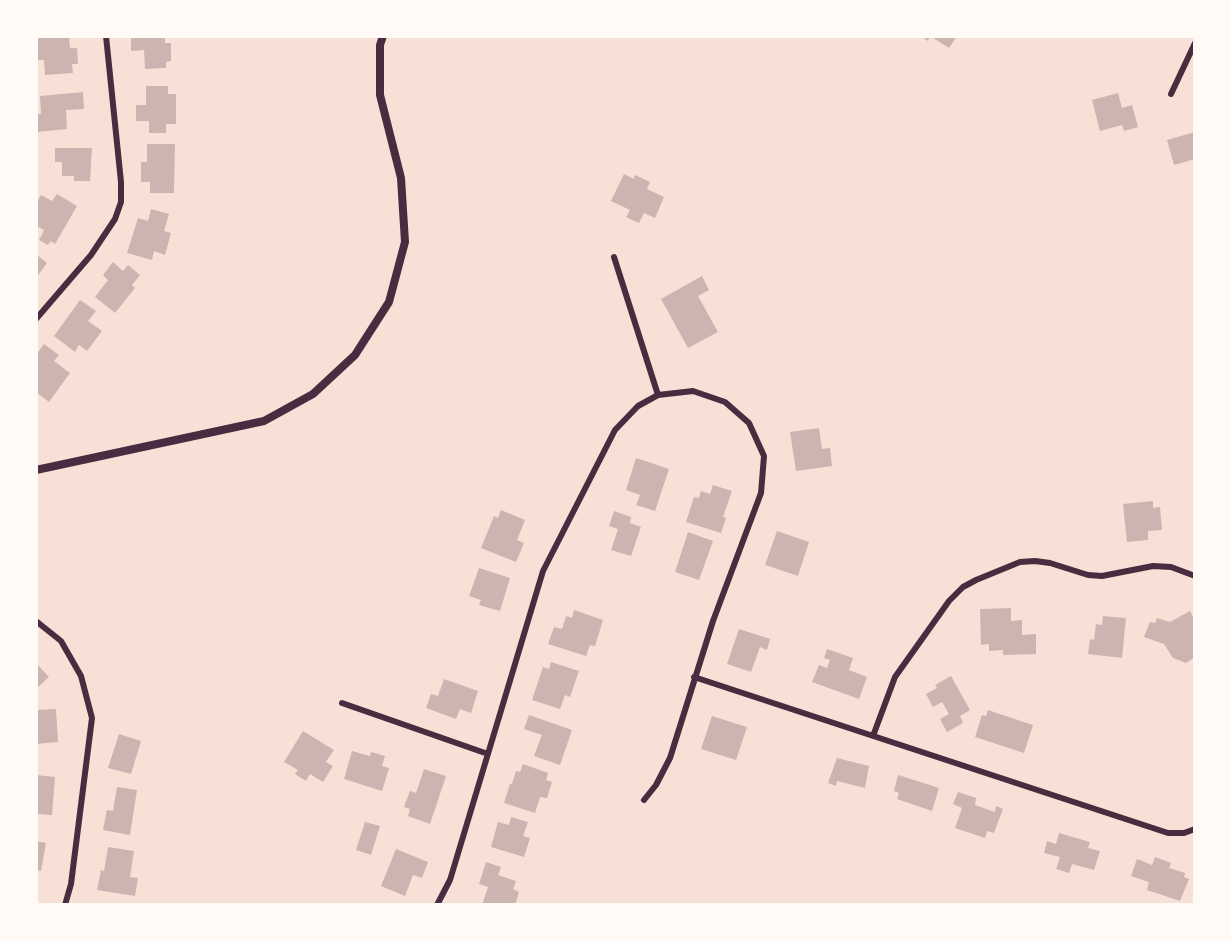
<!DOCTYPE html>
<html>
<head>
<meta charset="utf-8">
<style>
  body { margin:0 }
  #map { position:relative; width:1231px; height:941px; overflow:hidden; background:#f7e1d7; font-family:Georgia,serif }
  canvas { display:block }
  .frame { position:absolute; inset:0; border:38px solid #fffaf5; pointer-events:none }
</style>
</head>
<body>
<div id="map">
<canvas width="1231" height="941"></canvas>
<div class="frame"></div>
</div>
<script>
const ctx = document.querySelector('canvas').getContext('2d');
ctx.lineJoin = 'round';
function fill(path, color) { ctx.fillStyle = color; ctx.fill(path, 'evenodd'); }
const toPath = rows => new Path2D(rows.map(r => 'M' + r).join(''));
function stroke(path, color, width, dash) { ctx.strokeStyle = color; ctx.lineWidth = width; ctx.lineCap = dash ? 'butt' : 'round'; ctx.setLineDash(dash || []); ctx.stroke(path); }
const building = toPath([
  [36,36,69,36,70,48,77,48,78,64,72,64,73,73,45,75,44,60,37,60],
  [131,36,165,36,165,43,171,43,171,61,166,62,166,68,145,69,144,50,131,51],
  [920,36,957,36,949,48,930,36,928,41],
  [146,86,168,86,168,94,176,94,176,124,166,124,166,133,149,133,149,121,136,121,136,105,146,105],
  [83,92,84,109,66,110,67,129,37,132,36,114,41,114,40,96],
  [1118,93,1122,108,1132,105,1138,127,1124,131,1122,125,1100,131,1092,100],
  [1195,132,1195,159,1174,165,1167,140],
  [147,144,175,144,174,193,150,193,150,182,141,182,141,162,147,162],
  [55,148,92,148,90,181,74,181,74,176,62,176,62,162,55,162],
  [624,174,634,179,635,175,650,182,647,189,664,197,655,218,644,213,639,223,626,217,630,210,611,201],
  [57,194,77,206,55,244,51,241,48,245,39,240,44,230,36,226,36,204,41,195,52,201],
  [151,209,169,214,164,231,171,233,165,255,154,251,152,260,127,253,138,218,148,221],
  [36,254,47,263,36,278],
  [113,262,123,271,128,265,140,275,132,285,135,288,115,313,95,297,108,280,103,275],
  [702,276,709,290,698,296,718,332,688,348,661,299],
  [80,300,96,311,88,321,102,331,87,351,79,345,75,352,54,336],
  [44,344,59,355,54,361,70,373,49,402,36,392,36,355],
  [819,428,822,449,830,448,832,466,796,471,790,432],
  [636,458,669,469,655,511,636,505,640,495,626,490],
  [713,485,732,491,723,517,726,518,721,533,686,522,694,497,699,498,701,491,710,494],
  [1153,501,1153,508,1160,507,1162,530,1148,531,1148,540,1127,542,1123,504],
  [501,510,525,520,517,540,524,543,516,562,481,548,494,516,498,518],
  [614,511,631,517,630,523,641,527,631,556,611,550,618,529,609,526],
  [777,531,809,542,798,576,765,565],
  [688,532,713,541,699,580,675,572],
  [479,568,510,578,500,611,479,605,481,600,469,596],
  [1011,608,1011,621,1022,620,1022,635,1036,634,1036,654,1003,655,1003,650,989,651,989,644,981,645,980,609],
  [574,610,603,620,595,646,590,645,586,656,548,644,554,627,562,629,566,616,572,618],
  [1190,611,1195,620,1195,657,1186,663,1173,658,1164,644,1144,637,1150,622,1155,623,1157,618,1170,622],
  [1103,616,1126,618,1122,658,1088,654,1090,639,1094,640,1096,624,1102,625],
  [739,629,770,639,767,650,760,647,751,672,727,664],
  [827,649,853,658,849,670,867,677,859,699,812,682,819,665,827,668,830,660,824,658],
  [551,662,579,671,570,697,565,695,560,709,532,700,543,667,549,669],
  [36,663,49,677,36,689],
  [951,676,970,710,960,716,963,723,947,732,940,719,949,714,942,702,933,707,926,694,937,688,935,685],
  [444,679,478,691,471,713,460,709,456,719,426,708,431,694,438,696],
  [56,709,58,742,36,744,36,710],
  [988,710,1033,725,1024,753,975,737,982,715,986,716],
  [529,715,572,730,560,765,534,756,542,735,524,729],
  [712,716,747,727,736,760,701,749],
  [303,731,334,750,326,762,333,766,323,782,310,774,306,781,295,774,298,770,284,762],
  [119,734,141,741,131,774,108,768],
  [352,751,370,756,371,752,385,756,382,766,389,768,382,791,344,779],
  [837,758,869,766,865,788,837,781,836,786,828,783],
  [523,764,548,773,546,780,552,782,547,798,540,797,535,813,504,803,510,784,512,784,516,771,520,772],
  [424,769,446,776,430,824,408,816,410,809,404,807,410,791,416,793],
  [36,775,55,777,52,815,36,814],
  [898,775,939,788,932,811,897,799,899,793,894,791],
  [117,787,137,790,130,835,103,830,107,810,113,811],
  [958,792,976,798,975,805,995,812,996,806,1003,809,994,833,987,831,985,838,955,828,962,808,953,804],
  [511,817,528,822,523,836,530,838,524,857,491,847,498,822,509,825],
  [365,822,380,826,371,855,356,850],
  [1059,833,1090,842,1088,848,1100,851,1094,870,1072,864,1069,873,1056,869,1060,857,1044,853,1047,841,1056,844],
  [36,841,46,843,41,871,36,870],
  [108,847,134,851,130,877,138,878,135,896,97,890,101,870,104,871],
  [396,849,428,862,422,878,413,875,405,896,381,886],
  [1155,857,1171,863,1169,868,1185,873,1184,877,1189,879,1180,901,1147,890,1149,882,1131,876,1137,859,1152,865],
  [486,862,501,867,498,875,516,881,513,889,519,892,515,905,482,905,488,887,479,884]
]);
const minor = toPath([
  [1171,94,1195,43],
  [614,257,658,395],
  [36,319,91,255,115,219,121,202,121,182,106,36],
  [36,621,61,641,81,676,92,718,71,884,65,905],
  [694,677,1168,833,1184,833,1195,829],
  [342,703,488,754],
  [873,736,895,677,949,601,963,587,976,580,1020,562,1035,561,1050,563,1088,575,1102,576,1153,566,1171,567,1195,576],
  [437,905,450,880,543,571,615,430,638,406,658,395,693,391,725,402,749,423,764,456,761,493,713,621,670,758,656,785,644,800]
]);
const tertiary = toPath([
  [36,470,264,421,313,394,355,355,389,302,405,242,401,178,380,95,380,45,383,36]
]);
fill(building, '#ccb4b1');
stroke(minor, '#4a2c40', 6);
stroke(tertiary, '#4a2c40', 8);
</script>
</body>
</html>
